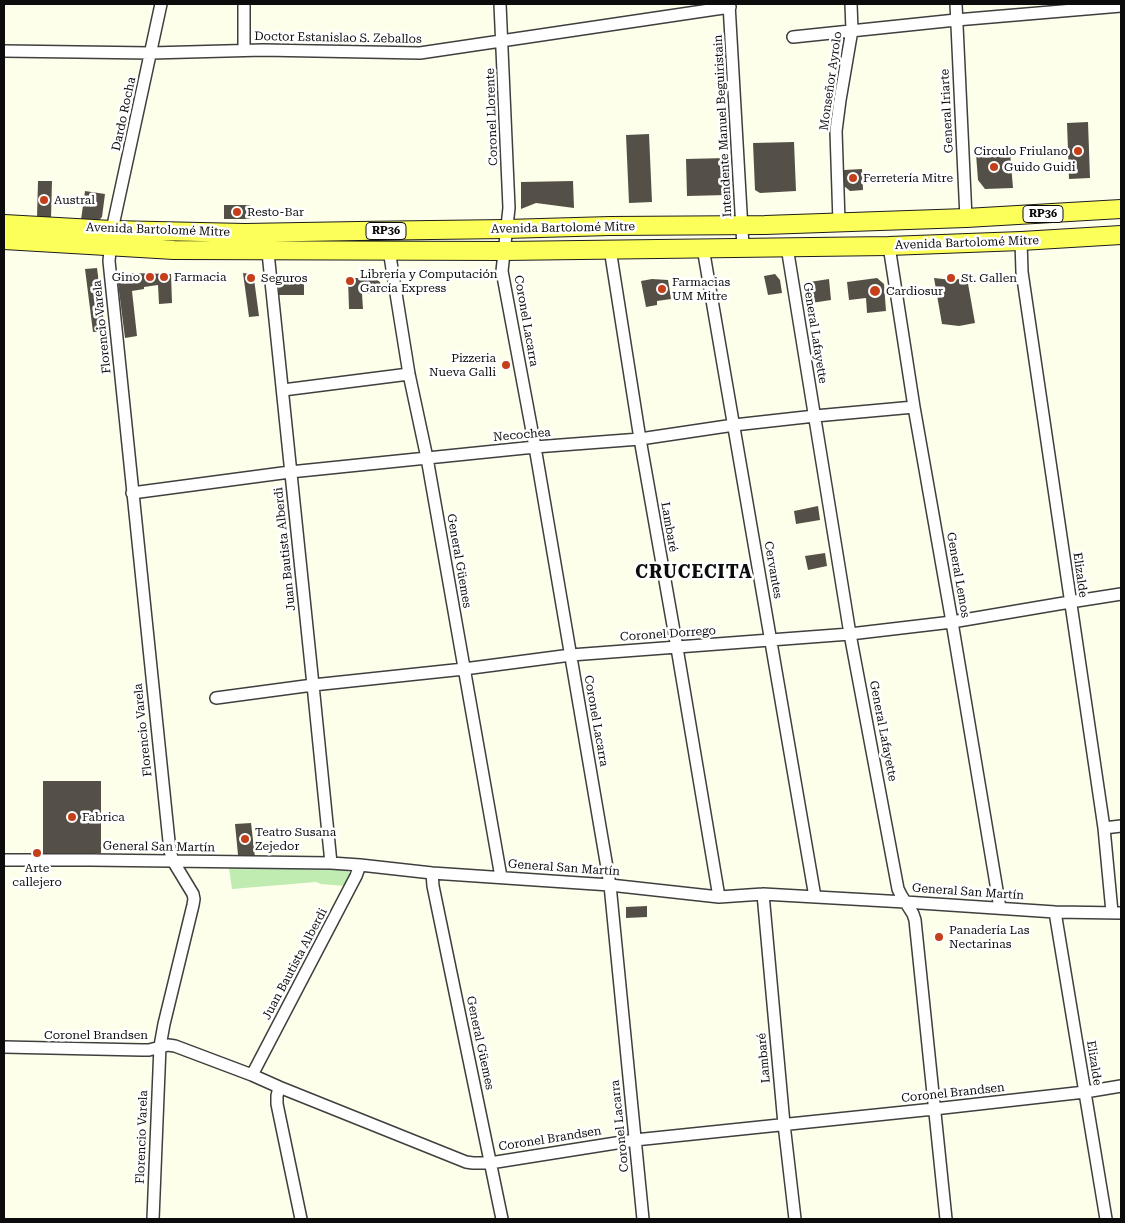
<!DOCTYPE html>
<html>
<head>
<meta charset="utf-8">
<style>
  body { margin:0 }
  #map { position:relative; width:1125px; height:1223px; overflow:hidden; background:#feffea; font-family:"Roboto Serif",serif }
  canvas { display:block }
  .frame { position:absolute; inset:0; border:5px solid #0c0c0c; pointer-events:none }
</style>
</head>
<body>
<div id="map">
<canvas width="1125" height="1223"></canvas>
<div class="frame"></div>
</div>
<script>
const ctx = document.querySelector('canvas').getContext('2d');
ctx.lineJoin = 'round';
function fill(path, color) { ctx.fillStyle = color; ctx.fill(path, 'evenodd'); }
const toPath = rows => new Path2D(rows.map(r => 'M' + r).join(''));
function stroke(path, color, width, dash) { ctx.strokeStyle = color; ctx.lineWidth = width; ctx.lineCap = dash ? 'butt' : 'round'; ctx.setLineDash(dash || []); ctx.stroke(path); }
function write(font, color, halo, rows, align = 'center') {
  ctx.font = font + ' "Roboto Serif",serif'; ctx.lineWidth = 5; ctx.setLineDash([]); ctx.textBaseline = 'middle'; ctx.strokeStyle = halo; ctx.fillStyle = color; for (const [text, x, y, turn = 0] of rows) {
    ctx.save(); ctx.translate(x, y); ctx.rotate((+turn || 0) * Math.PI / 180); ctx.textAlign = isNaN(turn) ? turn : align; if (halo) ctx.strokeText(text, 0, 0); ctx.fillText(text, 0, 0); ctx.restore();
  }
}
const green = toPath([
  [229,868,346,869,351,875,345,886,321,884,316,882,232,889]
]);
const building = toPath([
  [1088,122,1090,178,1069,179,1067,123],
  [649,134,652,202,629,203,626,135],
  [794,142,796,191,760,193,755,190,753,143],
  [1010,152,1013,188,985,189,978,180,976,154],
  [726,158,727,195,687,196,686,159],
  [862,169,863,190,850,191,844,186,844,170],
  [38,181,52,181,51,219,37,218],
  [573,181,574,208,536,203,521,209,521,182],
  [85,191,105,194,102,217,97,222,81,220],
  [224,205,250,205,250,219,224,219],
  [97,268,105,331,93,332,85,269],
  [129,273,171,274,172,303,159,304,158,285,144,287,144,289,132,291,137,336,125,338,117,275],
  [243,273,250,274,254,279,259,316,249,317],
  [775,274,780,280,782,293,768,295,764,276],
  [304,275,304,295,279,295,279,278,283,276],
  [348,278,374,278,380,282,382,293,362,294,363,309,349,309],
  [877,278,884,284,886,311,867,313,866,298,849,300,847,282],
  [934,278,952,280,967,278,975,323,959,326,942,324],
  [652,279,668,280,671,299,657,301,657,305,646,307,641,281],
  [829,279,831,300,805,304,803,283],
  [818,506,820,520,796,524,794,511],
  [825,553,827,566,808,570,805,556],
  [43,781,101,781,101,853,43,853],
  [251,823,255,857,238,855,235,824],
  [647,906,647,917,626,918,626,907]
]);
const street = toPath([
  [500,4,509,208,502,271,535,447,610,885,643,1219],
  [729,4,743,247],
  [956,4,966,218],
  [793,37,956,20,1121,6],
  [244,50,244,4],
  [4,51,151,53,263,50,420,53,730,7],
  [839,222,836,131,840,100,852,30,851,4],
  [1021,241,1022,272,1104,828,1112,912],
  [267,243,313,685,331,863],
  [889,246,914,407,952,622,1000,908],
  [787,247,850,634,898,889,901,895,913,914,915,920,946,1219],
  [703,248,815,897],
  [610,249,640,439,677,648,719,897],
  [389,250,409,374,427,458,501,877],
  [283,390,409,374],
  [132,493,290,472,535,447,640,439,734,425,815,416,914,407],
  [216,698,313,685,464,669,571,655,850,634,952,622,1070,602,1121,594],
  [1104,828,1121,826],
  [4,860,91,860,331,863,360,865,432,873,610,885,719,897,763,894,905,902,1055,912,1121,913],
  [432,873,433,886,502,1219],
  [763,894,784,1124,795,1219],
  [1055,912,1106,1219],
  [4,1047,142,1050,149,1050,168,1045,175,1046,252,1075,279,1087,466,1162,473,1163,490,1163,635,1140,934,1109,1085,1092,1121,1086],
  [252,1075,356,876,360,865],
  [279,1087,277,1096,277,1104,301,1219],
  [153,1219,160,1046,164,1024,193,905,194,899,193,894,173,861,170,851,109,261,112,230,161,4]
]);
const primary = toPath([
  [4,224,112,230,245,233,358,231,506,229,610,226,765,225,966,218,1121,209],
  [4,240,174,250,504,251,889,246,1021,241,1121,235]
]);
const markers = [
  [1078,151,5,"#c53f1a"],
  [994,167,5,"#c53f1a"],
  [853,178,5,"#c53f1a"],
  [44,200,5,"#c53f1a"],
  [237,212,5,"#c53f1a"],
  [150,277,5,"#c53f1a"],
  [164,277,5,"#c53f1a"],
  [251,278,5,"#c53f1a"],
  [951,278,5,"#c53f1a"],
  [350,281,5,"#c53f1a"],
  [662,289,5,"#c53f1a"],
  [875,291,6,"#c53f1a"],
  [506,365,5,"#c53f1a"],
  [72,817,5,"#c53f1a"],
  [245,839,5,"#c53f1a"],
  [37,853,5,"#c53f1a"],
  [939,937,5,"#c53f1a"]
];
const shields = [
  [1043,214,40],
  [386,231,40]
];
const shieldNames = [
  ["RP36",1043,214],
  ["RP36",386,231]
];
const streetNames = [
  ["Doctor Estanislao S. Zeballos",338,38,1],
  ["Monseñor Ayrolo",831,81,-82],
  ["General Iriarte",947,111,-93],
  ["Dardo Rocha",124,114,-78],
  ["Coronel Llorente",492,117,-92],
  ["Intendente Manuel Beguiristain",723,126,-93],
  ["Avenida Bartolomé Mitre",563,228,-1],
  ["Avenida Bartolomé Mitre",158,230,2],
  ["Avenida Bartolomé Mitre",967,243,-2],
  ["Coronel Lacarra",526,321,80],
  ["Florencio Varela",102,327,-96],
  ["General Lafayette",815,333,81],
  ["Necochea",522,435,-5],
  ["Lambaré",669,527,80],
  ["Juan Bautista Alberdi",285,549,-96],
  ["General Güemes",459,561,80],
  ["Cervantes",773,570,80],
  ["General Lemos",958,575,80],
  ["Elizalde",1080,575,82],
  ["Coronel Dorrego",668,634,-4],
  ["Coronel Lacarra",596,721,80],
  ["Florencio Varela",143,730,-96],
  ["General Lafayette",883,731,79],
  ["General San Martín",159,847,1],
  ["General San Martín",564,868,4],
  ["General San Martín",968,892,4],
  ["Juan Bautista Alberdi",295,964,-62],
  ["Coronel Brandsen",96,1035],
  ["General Güemes",480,1043,78],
  ["Lambaré",764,1058,-95],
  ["Elizalde",1094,1063,81],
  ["Coronel Brandsen",953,1093,-6],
  ["Coronel Lacarra",620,1126,-96],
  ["Florencio Varela",142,1137,-88],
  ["Coronel Brandsen",550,1139,-9]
];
const poiNames = [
  ["Circulo Friulano",1068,151,"right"],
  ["Guido Guidi",1004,167],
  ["Ferretería Mitre",863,178],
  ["Austral",54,200],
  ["Resto-Bar",247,212],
  ["Librería y Computación",360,274],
  ["García Express",360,288],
  ["Gino",140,277,"right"],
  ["Farmacia",174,277],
  ["Seguros",261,278],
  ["St. Gallen",961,278],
  ["Farmacias",672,282],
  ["UM Mitre",672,296],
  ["Cardiosur",886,291],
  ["Pizzeria",496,358,"right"],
  ["Nueva Galli",496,372,"right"],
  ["Fabrica",82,817],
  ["Teatro Susana",255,832],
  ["Zejedor",255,846],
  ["Arte",37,868,"center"],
  ["callejero",37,882,"center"],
  ["Panadería Las",949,930],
  ["Nectarinas",949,944]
];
const districtNames = [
  ["CRUCECITA",694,573]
];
fill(green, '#c0ecb1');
fill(building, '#555047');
stroke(street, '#3f3f3f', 14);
stroke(primary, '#1d1d1d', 20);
stroke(street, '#fff', 11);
stroke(primary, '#fcff5a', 18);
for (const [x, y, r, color] of markers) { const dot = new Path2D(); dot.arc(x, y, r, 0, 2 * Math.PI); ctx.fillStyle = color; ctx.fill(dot); stroke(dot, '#fff', 2); }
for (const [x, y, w] of shields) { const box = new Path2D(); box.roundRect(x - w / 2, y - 8.5, w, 17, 4); ctx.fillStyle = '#fff'; ctx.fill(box); stroke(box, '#0c0c0c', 1); }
write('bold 11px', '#0c0c0c', null, shieldNames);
write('12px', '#0c0c0c', '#fff', streetNames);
write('12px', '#0c0c0c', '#fff', poiNames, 'left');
ctx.letterSpacing = '1px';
write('bold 18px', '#0c0c0c', '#fff', districtNames);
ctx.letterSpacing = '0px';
</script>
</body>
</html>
